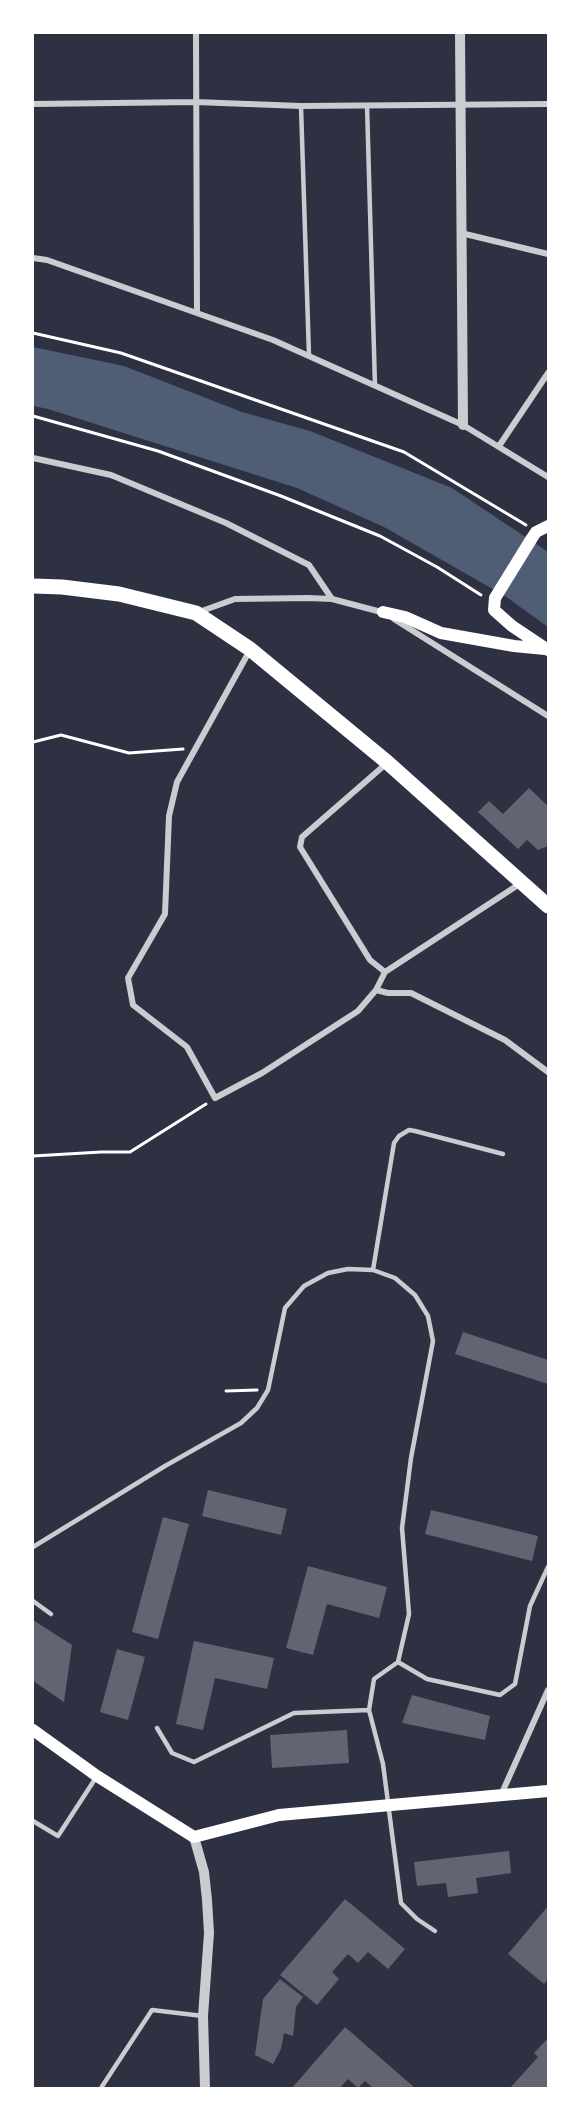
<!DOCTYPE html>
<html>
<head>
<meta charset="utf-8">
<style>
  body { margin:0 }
  #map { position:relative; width:581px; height:2121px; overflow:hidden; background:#2d3142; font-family:"Libre Baskerville",serif }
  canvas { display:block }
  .frame { position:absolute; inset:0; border:34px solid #fff; pointer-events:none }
</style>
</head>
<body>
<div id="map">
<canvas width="581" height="2121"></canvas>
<div class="frame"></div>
</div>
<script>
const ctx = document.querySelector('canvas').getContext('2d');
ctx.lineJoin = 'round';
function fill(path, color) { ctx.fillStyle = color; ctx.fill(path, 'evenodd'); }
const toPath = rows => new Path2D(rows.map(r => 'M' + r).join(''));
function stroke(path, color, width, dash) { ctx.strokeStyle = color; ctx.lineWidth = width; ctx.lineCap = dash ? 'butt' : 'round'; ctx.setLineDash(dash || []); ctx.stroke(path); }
const water = toPath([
  [33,347,124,366,242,412,310,431,452,488,548,552,548,627,505,596,384,527,297,488,48,409,33,406]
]);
const building = toPath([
  [529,788,548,806,548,846,538,850,527,840,518,849,478,812,489,801,503,814],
  [463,1332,548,1360,548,1384,455,1354],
  [208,1490,287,1509,281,1535,202,1516],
  [431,1510,538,1536,532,1561,425,1534],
  [163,1517,189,1524,158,1639,132,1632],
  [308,1566,387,1587,379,1618,327,1604,313,1655,286,1648],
  [33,1620,72,1645,64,1702,33,1681],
  [194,1641,274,1658,267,1689,215,1678,203,1730,176,1724],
  [117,1649,145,1657,128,1720,100,1712],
  [412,1695,490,1716,485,1740,402,1723],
  [347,1730,349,1763,272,1768,270,1735],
  [509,1851,511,1873,476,1878,478,1893,448,1897,446,1883,417,1886,414,1862],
  [345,1899,405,1949,388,1969,368,1952,358,1963,348,1954,332,1972,339,1979,317,2005,280,1975],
  [548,1906,548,1979,544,1984,508,1954],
  [280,1979,303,1997,296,2007,293,2036,284,2033,281,2049,273,2064,255,2055,263,1999],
  [345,2027,415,2088,373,2088,365,2081,358,2088,348,2079,340,2088,292,2088],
  [548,2038,548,2088,510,2088,538,2057,534,2053]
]);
const path = toPath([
  [33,333,121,353,404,452,526,525],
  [33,416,158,451,281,496,380,536,437,567,481,595],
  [33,742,61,735,129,753,183,749],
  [33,1156,101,1152,130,1152,206,1104],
  [226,1391,257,1390]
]);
const service = toPath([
  [367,105,375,386],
  [301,106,309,356],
  [373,1270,394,1143,399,1136,409,1130,415,1131,503,1154],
  [33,1547,165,1466,241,1423,257,1408,268,1390,285,1308,304,1286,328,1273,348,1269,373,1270,395,1278,415,1295,428,1316,433,1341,411,1458,402,1528,409,1614,398,1662,374,1679,369,1710,383,1764,401,1903,417,1919,435,1931],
  [33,1601,51,1614],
  [398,1662,427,1679,500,1695,515,1684,530,1606,548,1567],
  [157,1728,172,1753,194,1762,294,1713,369,1710],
  [33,1821,58,1836,97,1776],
  [101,2088,152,2010,203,2016]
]);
const minor = toPath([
  [196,33,197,313],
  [33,104,195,102,301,106,548,104],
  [461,233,548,254],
  [33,258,47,260,273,340,463,425,548,477],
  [499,446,548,373],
  [33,458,111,475,226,523,309,565,332,599],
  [199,612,235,599,308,598,332,599,385,613],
  [394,619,548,716],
  [250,650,177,782,169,816,165,914,128,978,133,1005,187,1047,215,1098,262,1073,358,1011,376,990,385,972,521,883],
  [385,972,370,960,300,847,302,837,387,763],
  [376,990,388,993,411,993,505,1040,548,1072],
  [501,1795,548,1690]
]);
const tertiary = toPath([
  [460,33,463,425],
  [194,1837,204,1872,207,1900,209,1933,203,2016,205,2088]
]);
const secondary = toPath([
  [548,526,536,532,532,538,495,598,494,610,512,626,548,650],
  [383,612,405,617,441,633,514,646,545,649],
  [33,1730,97,1776,194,1837,279,1815,548,1791]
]);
const primary = toPath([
  [33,586,62,587,119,594,196,613,250,649,387,762,548,906]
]);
fill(water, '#4f5d75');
fill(building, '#626471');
stroke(path, '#fff', 3);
stroke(service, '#caccd0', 4.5);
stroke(minor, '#caccd0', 6);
stroke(tertiary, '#caccd0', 10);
stroke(secondary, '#fff', 12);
stroke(primary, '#fff', 15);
</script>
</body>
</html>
